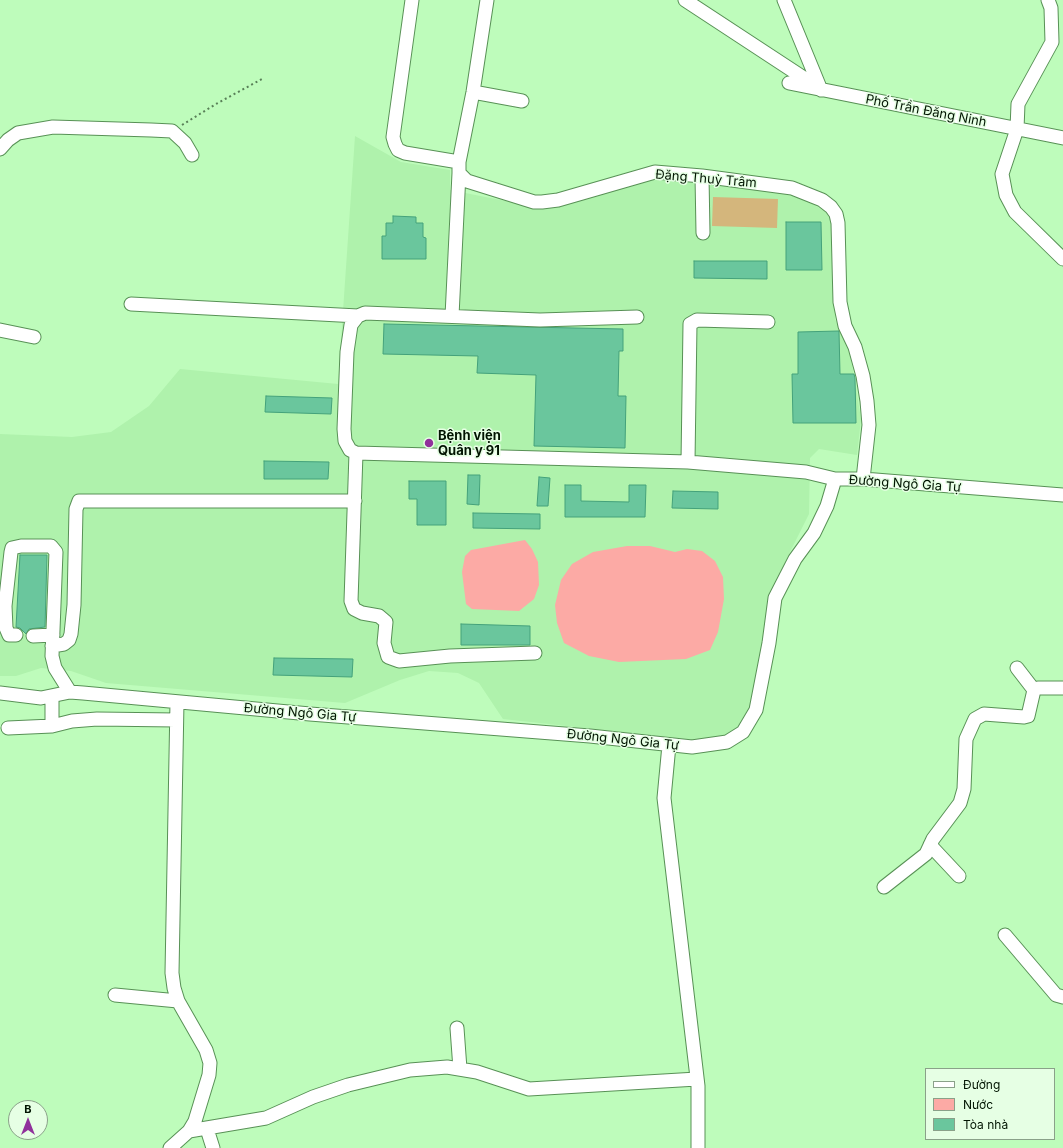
<!DOCTYPE html>
<html>
<head>
<meta charset="utf-8">
<style>
  body { margin:0 }
  #map { position:relative; width:1063px; height:1148px; overflow:hidden; background:#befcbb; font-family:Inter,sans-serif }
  canvas { display:block }
  .legend { position:absolute; left:925px; top:1068px; width:130px; height:72px; box-sizing:border-box; background:#e6ffe4; border:1px solid #8aa189; margin:0; padding:5px 7px; list-style:none; font-size:12px; color:#011401 }
  .legend li { display:flex; align-items:center; gap:8px; height:20px }
  .legend b { width:20px; border:1px solid #8aa189 }
  .north { position:absolute; left:8px; top:1100px; width:40px; height:40px; box-sizing:border-box; background:#e6ffe4; border:1px solid #8aa189; border-radius:50%; rotate:0deg; font-size:11px; font-weight:700; line-height:16px; text-align:center; color:#011401 }
  .north::after { content:''; display:block; margin:auto; width:14px; height:18px; background:#90319b; clip-path:polygon(50% 0,100% 100%,50% 72%,0 100%) }
</style>
</head>
<body>
<div id="map">
<canvas width="1063" height="1148"></canvas>
<ul class="legend">
<li><b style="height:5px;background:#fff"></b>Đường</li>
<li><b style="height:11px;background:#fcaaa5"></b>Nước</li>
<li><b style="height:11px;background:#6ac69d"></b>Tòa nhà</li>
</ul>
<div class="north">B</div>
</div>
<script>
const ctx = document.querySelector('canvas').getContext('2d');
ctx.lineJoin = 'round';
function fill(path, color) { ctx.fillStyle = color; ctx.fill(path, 'evenodd'); }
const toPath = rows => new Path2D(rows.map(r => 'M' + r).join(''));
function stroke(path, color, width, dash) { ctx.strokeStyle = color; ctx.lineWidth = width; ctx.lineCap = dash ? 'butt' : 'round'; ctx.setLineDash(dash || []); ctx.stroke(path); }
function write(font, color, halo, rows, align = 'center') {
  ctx.font = font + ' Inter,sans-serif'; ctx.lineWidth = 3; ctx.setLineDash([]); ctx.textBaseline = 'middle'; ctx.strokeStyle = halo; ctx.fillStyle = color; for (const [text, x, y, turn = 0] of rows) {
    ctx.save(); ctx.translate(x, y); ctx.rotate((+turn || 0) * Math.PI / 180); ctx.textAlign = isNaN(turn) ? turn : align; if (halo) ctx.strokeText(text, 0, 0); ctx.fillText(text, 0, 0); ctx.restore();
  }
}
const built = toPath([
  [355,136,401,162,450,170,450,190,516,203,544,208,655,177,780,191,808,201,832,216,835,319,849,349,854,376,861,419,857,455,819,449,810,458,809,514,774,584,750,708,738,728,725,738,703,741,503,719,479,683,458,673,429,671,400,680,345,703,106,683,71,671,41,668,16,676,0,676,0,434,72,437,111,432,149,406,180,369,338,384]
]);
const green = toPath([
  [713,197,778,199,777,228,712,226]
]);
const water = toPath([
  [525,540,532,549,538,562,539,585,534,599,519,611,472,609,466,604,462,572,465,556,471,550],
  [627,546,650,546,675,552,687,549,702,551,715,561,723,577,724,599,718,632,710,650,686,659,619,662,589,656,564,643,557,623,555,605,561,580,572,564,593,552]
]);
const building = toPath([
  [393,216,416,217,416,223,423,223,423,237,426,238,426,259,382,259,382,236,386,236,386,223,393,223,393,216],
  [786,222,821,222,822,270,786,270,786,222],
  [694,261,767,261,767,279,694,278,694,261],
  [384,324,623,329,623,351,619,351,618,396,626,396,625,448,534,446,536,375,477,373,478,356,383,354,384,324],
  [839,331,840,374,854,374,855,378,856,423,793,423,792,374,798,374,798,332,839,331],
  [266,396,332,398,331,414,265,412,266,396],
  [264,461,329,462,328,479,264,479,264,461],
  [468,475,480,475,479,505,467,504,468,475],
  [539,477,550,478,548,506,537,506,539,477],
  [409,481,446,481,446,525,417,525,417,499,409,499,409,481],
  [565,485,581,485,581,501,629,502,629,485,646,485,645,517,565,517,565,485],
  [673,491,718,492,718,509,672,508,673,491],
  [473,513,540,514,540,529,473,528,473,513],
  [20,555,47,555,45,627,29,629,26,634,20,628,16,627,20,555],
  [461,624,530,626,530,645,461,645,461,624],
  [274,658,353,659,352,677,273,675,274,658]
]);
const path = toPath([
  [182,125,216,104,262,79]
]);
const minor = toPath([
  [412,0,393,137,395,144,398,150,405,153,459,162],
  [487,0,473,92,459,162,459,173,467,181,534,202,542,202,558,200,655,172,702,176,792,188,822,200,831,207,836,214,838,223,840,302,845,326,855,347,863,376,867,401,869,425,863,479],
  [685,0,816,86],
  [784,0,821,90],
  [1048,0,1051,8,1052,42,1018,104,1017,129,1002,174,1006,195,1015,212,1063,259],
  [789,83,1063,138],
  [473,92,522,101],
  [0,149,8,140,18,133,53,127,151,130,172,131,185,143,192,155],
  [702,176,703,233],
  [131,304,358,316],
  [452,316,459,173],
  [637,317,540,320,365,313,358,316,351,325,347,352,344,429,345,441,350,450,356,453,688,462,806,472,835,479],
  [0,330,34,337],
  [356,453,351,601,354,609,362,613,379,616,386,622,384,643,388,657,399,661,450,656,535,653],
  [688,462,690,324,697,320,768,322],
  [16,635,9,635,6,628,5,606,11,552,12,548,21,546,51,546,56,552,52,656,55,668,70,692],
  [33,636,53,635],
  [52,646,64,644,69,640,71,634,74,605,76,509,79,501,355,501],
  [1017,668,1034,690],
  [0,693,41,698,70,692,83,693,310,714,590,736,692,747,727,742,743,732,756,710,769,643,775,598,795,559,814,533,827,506,835,479,863,479,1063,495],
  [52,697,52,726],
  [8,728,52,726,72,721,97,719,176,720],
  [669,745,664,798,698,1086,698,1148],
  [930,845,959,876],
  [884,887,926,854,933,839,960,803,964,789,966,739,975,719,984,714,1024,717,1028,716,1034,690,1038,688,1063,688],
  [1005,935,1056,995,1063,997],
  [115,995,178,1001],
  [457,1028,460,1069],
  [207,1129,213,1148],
  [189,1131,266,1118,313,1097,348,1085,410,1070,447,1067,477,1072,529,1089,697,1079],
  [170,1148,189,1131,195,1121,209,1075,210,1063,206,1050,178,1001,174,988,172,973,177,702]
]);
const markers = [
  [429,443,5,"#90319b"]
];
const streetNames = [
  ["Phố Trần Đăng Ninh",926,111,11],
  ["Đặng Thuỳ Trâm",706,179,5],
  ["Đường Ngô Gia Tự",905,484,4],
  ["Đường Ngô Gia Tự",300,713,5],
  ["Đường Ngô Gia Tự",623,740,6]
];
const poiNames = [
  ["Bệnh viện",438,436],
  ["Quân y 91",438,451]
];
fill(built, '#aff2ac');
fill(green, '#d4b67c');
fill(water, '#fcaaa5');
fill(building, '#6ac69d');
stroke(building, '#44a27b', 1);
stroke(minor, '#589156', 15);
stroke(path, '#587f57', 2, [2, 3]);
stroke(minor, '#fff', 13);
for (const [x, y, r, color] of markers) { const dot = new Path2D(); dot.arc(x, y, r, 0, 2 * Math.PI); ctx.fillStyle = color; ctx.fill(dot); stroke(dot, '#e6ffe4', 1.5); }
write('13px', '#011401', '#e6ffe4', streetNames);
write('bold 13px', '#011401', '#e6ffe4', poiNames, 'left');
</script>
</body>
</html>
